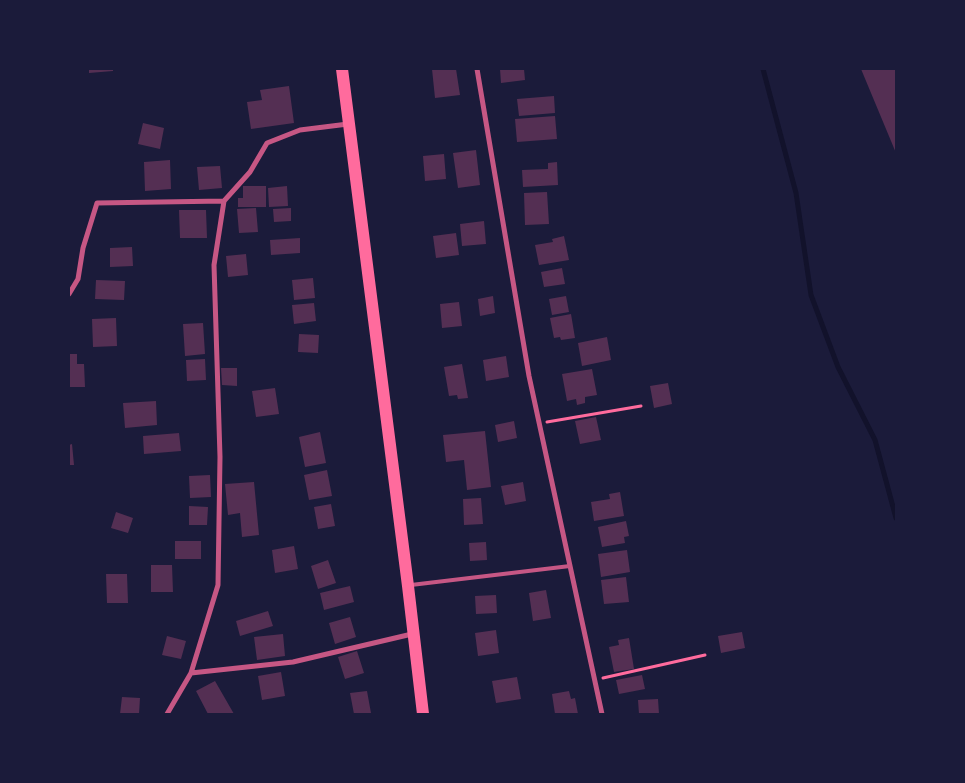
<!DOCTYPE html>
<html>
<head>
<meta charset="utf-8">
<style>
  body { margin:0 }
  #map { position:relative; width:965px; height:783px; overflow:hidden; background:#1b1b3a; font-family:Ubuntu,sans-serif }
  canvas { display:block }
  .frame { position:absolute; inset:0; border:70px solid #1b1b3a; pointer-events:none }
</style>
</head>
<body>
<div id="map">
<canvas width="965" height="783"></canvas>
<div class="frame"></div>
</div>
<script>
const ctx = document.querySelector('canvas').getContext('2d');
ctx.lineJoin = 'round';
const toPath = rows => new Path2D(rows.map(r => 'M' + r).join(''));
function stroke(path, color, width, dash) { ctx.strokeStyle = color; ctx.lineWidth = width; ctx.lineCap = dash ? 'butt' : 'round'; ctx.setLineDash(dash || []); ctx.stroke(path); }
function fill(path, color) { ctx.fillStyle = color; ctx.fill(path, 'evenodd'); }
const stream = toPath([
  [763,69,796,193,811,295,838,367,875,440,896,518]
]);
const building = toPath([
  [89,69,113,69,113,71,89,73],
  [432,69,456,69,460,95,435,98],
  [500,69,524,69,525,80,501,83],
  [861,69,896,69,896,153],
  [289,86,294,123,251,129,247,102,262,100,260,90],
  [554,96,555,113,519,116,517,99],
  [555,116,557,139,517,142,515,119],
  [143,123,164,128,160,149,138,144],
  [476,150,480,185,458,188,453,153],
  [444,154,446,179,425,181,423,156],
  [170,160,171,189,145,191,144,162],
  [557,162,558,185,523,187,522,170,548,169,548,163],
  [220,166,222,188,199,190,197,167],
  [243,186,266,186,266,207,238,207,238,198,243,198],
  [287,186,288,206,269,207,268,188],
  [547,192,549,224,525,225,524,193],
  [256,208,258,232,239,233,237,209],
  [291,208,291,221,274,222,273,209],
  [179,210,206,210,207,238,180,238],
  [484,221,486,244,462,246,460,224],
  [456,233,459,255,436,258,433,236],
  [564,236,569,260,539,265,535,245,553,242,552,239],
  [300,238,300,253,271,255,270,240],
  [132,247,133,266,110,267,110,248],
  [246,254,248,275,228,277,226,256],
  [562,268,565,284,544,287,541,272],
  [313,278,315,298,294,300,292,280],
  [96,280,125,281,124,300,95,299],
  [493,296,495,313,480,316,478,299],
  [566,296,569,312,552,315,549,299],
  [459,302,462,326,442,328,440,304],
  [314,303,316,321,294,324,292,305],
  [571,314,575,338,561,340,560,337,554,338,550,318],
  [116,318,117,346,93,347,92,319],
  [203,323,205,354,185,356,183,324],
  [299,334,319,335,318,353,298,352],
  [607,337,611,360,582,366,578,343],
  [69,354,77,354,77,364,84,364,85,387,69,387],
  [506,356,509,377,486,381,483,360],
  [205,359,206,380,187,381,186,360],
  [462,364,468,398,458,399,457,395,449,396,444,367],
  [221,368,237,368,237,386,222,385],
  [592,369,597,395,585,397,585,403,577,405,576,399,567,401,562,374],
  [668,383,672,404,654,408,650,386],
  [275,388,279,414,256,417,252,391],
  [156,401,157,425,125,428,123,403],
  [596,417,601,440,580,444,575,421],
  [514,421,517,438,498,442,495,425],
  [485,431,491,487,467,490,464,460,446,462,443,435],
  [320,432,326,463,305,467,299,437],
  [179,433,181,451,144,454,143,436],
  [72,444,74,465,69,465,69,445],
  [327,470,332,496,309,500,304,475],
  [210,475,211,497,190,498,189,476],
  [254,482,259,535,242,537,240,513,228,515,225,484],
  [523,482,526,501,505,505,501,486],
  [620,492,624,516,594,521,591,502,610,499,609,494],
  [481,498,483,524,464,525,463,499],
  [331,504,335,526,318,529,314,507],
  [189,506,208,507,207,525,189,525],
  [116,512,133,518,128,533,111,528],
  [626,521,629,536,624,537,625,543,602,547,598,527],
  [175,541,201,541,201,559,175,559],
  [486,542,487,560,470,561,469,543],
  [294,546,298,569,275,573,272,550],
  [627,550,630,572,601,577,598,554],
  [328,560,336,583,318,589,311,566],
  [151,565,172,565,173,592,151,592],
  [106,574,127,574,128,603,107,603],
  [626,577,629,602,604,604,601,580],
  [350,586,354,602,324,610,320,593],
  [546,590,551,618,533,621,529,593],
  [496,595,497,613,476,614,475,596],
  [268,611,273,626,240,636,236,621],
  [350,617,356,637,335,644,329,623],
  [496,630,499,653,478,656,475,633],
  [742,632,745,648,721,653,718,636],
  [283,634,285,656,257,660,254,637],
  [167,636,186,641,181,659,162,655],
  [629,638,634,669,614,672,609,647,619,645,618,640],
  [357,651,364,673,345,679,338,657],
  [281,672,285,696,262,700,258,676],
  [642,675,645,689,619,694,616,680],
  [517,677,521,699,496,703,492,681],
  [215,681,234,714,208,714,196,691],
  [367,691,371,713,354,714,350,693],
  [569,691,571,699,575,698,578,714,555,714,552,694],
  [122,697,140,698,139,714,120,714],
  [658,699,659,714,639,714,638,700]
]);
const path = toPath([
  [547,422,641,406],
  [603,678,705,655]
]);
const service = toPath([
  [411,585,570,566]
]);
const minor = toPath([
  [477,69,529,376,602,714],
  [224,201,250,172,267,143,300,130,348,124],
  [69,294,78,279,83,248,97,203,224,201,214,265,220,457,218,585,191,673,167,714],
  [191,673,293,662,412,634]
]);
const primary = toPath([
  [342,69,408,586,423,714]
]);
stroke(stream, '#12122b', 5);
fill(building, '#542f53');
stroke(path, '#ff6b9d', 3);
stroke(service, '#c65784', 4);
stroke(minor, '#c65784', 5);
stroke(primary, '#ff6b9d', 12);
</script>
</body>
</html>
